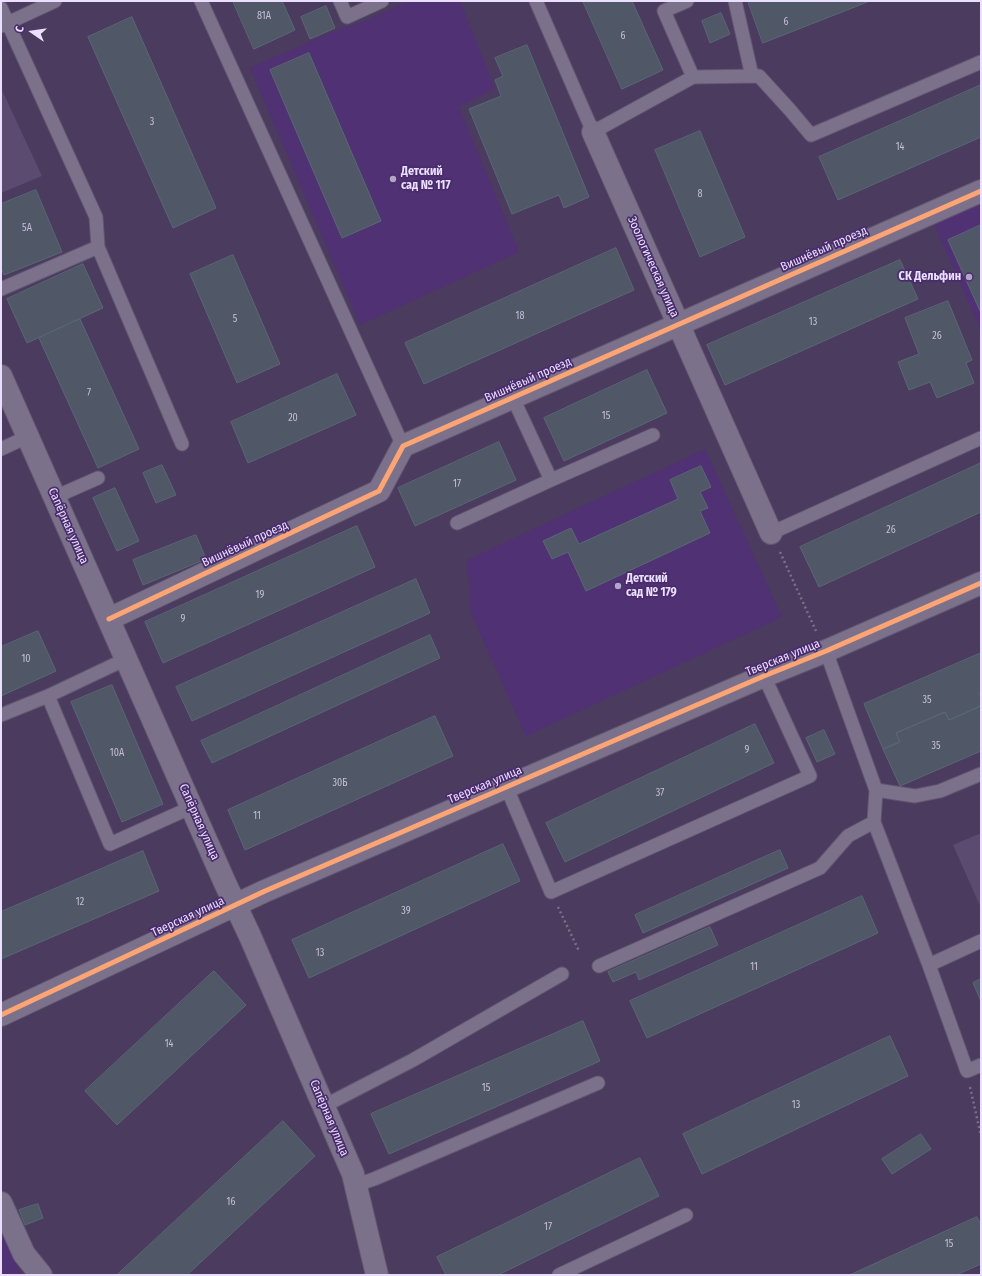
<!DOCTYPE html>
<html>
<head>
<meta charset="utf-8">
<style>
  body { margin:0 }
  #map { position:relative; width:982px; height:1276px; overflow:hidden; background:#4b3b5e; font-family:"Fira Sans Condensed",sans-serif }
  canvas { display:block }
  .frame { position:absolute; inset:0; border:2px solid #eadffe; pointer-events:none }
  .north { position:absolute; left:12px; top:12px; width:40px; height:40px; -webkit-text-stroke:3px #4a2c6d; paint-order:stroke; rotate:283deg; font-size:11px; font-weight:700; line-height:16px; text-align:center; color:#eadffe }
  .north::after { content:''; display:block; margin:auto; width:14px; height:18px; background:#eadffe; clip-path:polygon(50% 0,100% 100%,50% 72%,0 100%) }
</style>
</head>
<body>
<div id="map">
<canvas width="982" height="1276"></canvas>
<div class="frame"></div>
<div class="north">С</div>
</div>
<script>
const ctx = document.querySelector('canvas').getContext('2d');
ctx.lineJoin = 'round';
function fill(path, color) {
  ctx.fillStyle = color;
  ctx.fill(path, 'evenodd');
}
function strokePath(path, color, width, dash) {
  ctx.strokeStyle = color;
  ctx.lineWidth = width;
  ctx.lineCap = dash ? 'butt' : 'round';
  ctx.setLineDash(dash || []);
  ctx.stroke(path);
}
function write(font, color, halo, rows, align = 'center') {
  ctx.font = font + ' "Fira Sans Condensed",sans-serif';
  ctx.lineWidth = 3.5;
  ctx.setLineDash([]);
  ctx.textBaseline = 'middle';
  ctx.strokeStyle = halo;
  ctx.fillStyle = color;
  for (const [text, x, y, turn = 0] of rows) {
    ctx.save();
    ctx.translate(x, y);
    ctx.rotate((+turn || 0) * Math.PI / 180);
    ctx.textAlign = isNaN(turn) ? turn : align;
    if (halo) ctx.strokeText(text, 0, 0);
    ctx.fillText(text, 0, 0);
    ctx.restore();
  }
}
fill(new Path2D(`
  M 410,1 L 460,1 L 495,89 L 459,107 L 519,252 L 360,325 L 250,68 L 336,30 L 355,25 Z
  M 981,204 L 981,331 L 934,224 Z
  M 705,449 L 782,617 L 526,736 L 471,613 L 467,560 Z
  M 1,1229 L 21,1275 L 1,1275 Z`), '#503174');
fill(new Path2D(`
  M 1,88 L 42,176 L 1,193 Z
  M 981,833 L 981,908 L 953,845 Z`), '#5b4b71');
const building = new Path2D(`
  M 233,1 L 282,1 L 295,30 L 254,49 Z
  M 583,1 L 632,1 L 663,70 L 622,89 Z
  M 748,1 L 870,1 L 763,43 Z
  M 326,6 L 335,28 L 310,39 L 301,17 Z
  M 721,13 L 730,34 L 710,43 L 702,21 Z
  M 132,17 L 216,208 L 173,228 L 88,37 Z
  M 527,45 L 589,197 L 564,208 L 559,195 L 512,214 L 469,109 L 501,96 L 495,80 L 503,76 L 495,58 Z
  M 309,53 L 381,221 L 342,238 L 270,70 Z
  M 981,85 L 981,137 L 838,200 L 819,157 Z
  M 700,131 L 745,237 L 700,257 L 655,150 Z
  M 36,190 L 62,252 L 4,275 L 1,268 L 1,204 Z
  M 981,225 L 981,313 L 948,240 Z
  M 616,248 L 634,290 L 424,384 L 405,343 Z
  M 233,255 L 280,364 L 237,383 L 190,274 Z
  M 900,260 L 918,299 L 725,385 L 707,345 Z
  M 83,264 L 103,308 L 27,343 L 7,299 Z
  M 948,301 L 972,360 L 966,363 L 974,383 L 937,398 L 930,382 L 909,390 L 898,362 L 919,354 L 905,318 Z
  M 80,319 L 139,449 L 98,468 L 39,338 Z
  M 647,370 L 667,413 L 564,461 L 544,418 Z
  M 337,374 L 356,415 L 248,463 L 231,422 Z
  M 499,442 L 516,480 L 415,526 L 398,488 Z
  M 981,463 L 981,512 L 819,587 L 800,547 Z
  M 162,465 L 176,495 L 156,503 L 143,473 Z
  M 701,466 L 711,487 L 700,492 L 708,508 L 700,511 L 710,533 L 586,591 L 568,552 L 552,559 L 543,541 L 571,528 L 579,544 L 678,499 L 670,480 Z
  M 115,488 L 139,541 L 117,551 L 93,498 Z
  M 357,526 L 375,567 L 163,663 L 145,622 Z
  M 196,535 L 206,559 L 143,585 L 133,560 Z
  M 416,579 L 430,613 L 192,721 L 176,687 Z
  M 38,631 L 56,671 L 1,696 L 1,647 Z
  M 430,635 L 440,658 L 212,763 L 201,741 Z
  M 981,653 L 981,692 L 979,693 L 981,697 L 981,706 L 949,720 L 945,712 L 896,733 L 900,742 L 883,749 L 864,704 Z
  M 112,685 L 163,804 L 122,822 L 71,702 Z
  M 981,706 L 981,751 L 900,786 L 883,749 L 900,742 L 896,733 L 945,712 L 949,720 Z
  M 435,716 L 453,756 L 245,850 L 228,810 Z
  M 755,724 L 774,763 L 565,862 L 546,823 Z
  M 824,730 L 835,754 L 817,762 L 806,738 Z
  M 503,844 L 520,881 L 309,978 L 292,940 Z
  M 780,850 L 788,868 L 643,933 L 635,915 Z
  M 143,851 L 159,891 L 1,959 L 1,912 Z
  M 862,896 L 878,933 L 647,1038 L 630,1001 Z
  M 710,927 L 718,945 L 639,980 L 636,972 L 613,982 L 608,972 Z
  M 214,971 L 246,1005 L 117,1125 L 85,1091 Z
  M 981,979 L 981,1001 L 973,983 Z
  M 583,1021 L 600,1061 L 389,1154 L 371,1114 Z
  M 890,1036 L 908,1076 L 702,1174 L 683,1134 Z
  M 283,1121 L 315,1156 L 187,1275 L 117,1275 Z
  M 921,1134 L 931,1149 L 892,1174 L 882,1159 Z
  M 640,1158 L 659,1196 L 498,1275 L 446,1275 L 437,1257 Z
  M 38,1204 L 43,1218 L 25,1225 L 19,1210 Z
  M 977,1217 L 981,1225 L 981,1264 L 956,1275 L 850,1275 Z`);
fill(building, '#505767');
strokePath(building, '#586875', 1);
const service = new Path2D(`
  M 201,1 L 403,446
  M 340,1 L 347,17 L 382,1
  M 536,1 L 593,132 L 693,77 L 759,76 L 790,110 L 811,135 L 981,62
  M 687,1 L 664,11 L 693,77
  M 735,1 L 752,76
  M 1,8 L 96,217 L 98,247
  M 1,26 L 55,1
  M 1,289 L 98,247 L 182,444
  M 1,449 L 27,437
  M 551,480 L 653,435
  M 55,497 L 98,478
  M 457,523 L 551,480 L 513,398
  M 771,533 L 981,438
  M 826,651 L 876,790 L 874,822 L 929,965 L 967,1071 L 981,1065
  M 126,659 L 48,696 L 110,844 L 192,807
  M 1,715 L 48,696
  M 506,786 L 551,892 L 810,776 L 764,676
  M 876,790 L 915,796 L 940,791 L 981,774
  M 929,965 L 981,941
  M 599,966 L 820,868 L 848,836 L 874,822
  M 324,1106 L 413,1060 L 562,974
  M 356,1185 L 374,1179 L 598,1083
  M 559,1275 L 686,1215`);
const minor = new Path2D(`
  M 593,132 L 771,533
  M 1,376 L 225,883 L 250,936 L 353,1174 L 377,1275
  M 109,619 L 379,491 L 403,446 L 981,191
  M 1,1015 L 265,891 L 764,676 L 826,651 L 981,583
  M 1,1203 L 24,1254 L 41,1275`);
strokePath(service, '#625672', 15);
strokePath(minor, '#625672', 24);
strokePath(new Path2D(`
  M 780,552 L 816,631
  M 558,907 L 579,951
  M 970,1087 L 981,1136`), '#7b7088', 2.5, [2, 3]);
strokePath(service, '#7c718b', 13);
strokePath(minor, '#7c718b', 22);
strokePath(new Path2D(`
  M 109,619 L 379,491 L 403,446 L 981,191
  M 1,1015 L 265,891 L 764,676 L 826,651 L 981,583`), '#fda474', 5);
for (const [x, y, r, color] of [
  [393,179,4,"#b2a6c6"],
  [969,277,4,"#b2a6c6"],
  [618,586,4,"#b2a6c6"]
]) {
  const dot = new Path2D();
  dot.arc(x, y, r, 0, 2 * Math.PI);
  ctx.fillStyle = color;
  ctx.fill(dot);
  strokePath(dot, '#4a2c6d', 1.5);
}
write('10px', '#c4bdd8', null, [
  ["81А",264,16],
  ["6",786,22],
  ["6",623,36],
  ["3",152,122],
  ["14",900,147],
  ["8",700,194],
  ["5А",27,228],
  ["18",520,316],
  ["5",235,319],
  ["13",813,322],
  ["26",937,336],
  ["7",89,393],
  ["15",606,416],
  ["20",293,418],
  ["17",457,484],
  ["26",891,530],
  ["19",260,595],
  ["9",183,619],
  ["10",26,659],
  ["35",927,700],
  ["35",936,746],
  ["9",747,750],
  ["10А",117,753],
  ["30Б",340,783],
  ["37",660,793],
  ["11",257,816],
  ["12",80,902],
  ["39",406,911],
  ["13",320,953],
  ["11",754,967],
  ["14",169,1044],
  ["15",486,1088],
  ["13",796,1105],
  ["16",231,1202],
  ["17",548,1227],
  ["15",949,1244]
]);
write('bold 12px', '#eadffe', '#4a2c6d', [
  ["Детский",401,172],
  ["сад № 117",401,186],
  ["СК Дельфин",961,277,"right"],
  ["Детский",626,579],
  ["сад № 179",626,593]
], 'left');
write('12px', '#eadffe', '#4a2c6d', [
  ["Вишнёвый проезд",824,249,-24],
  ["Зоологическая улица",653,267,66],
  ["Вишнёвый проезд",528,380,-24],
  ["Сапёрная улица",68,526,66],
  ["Вишнёвый проезд",245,544,-25],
  ["Тверская улица",783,658,-22],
  ["Тверская улица",485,785,-23],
  ["Сапёрная улица",199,822,66],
  ["Тверская улица",188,917,-25],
  ["Сапёрная улица",329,1118,67]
]);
</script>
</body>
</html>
